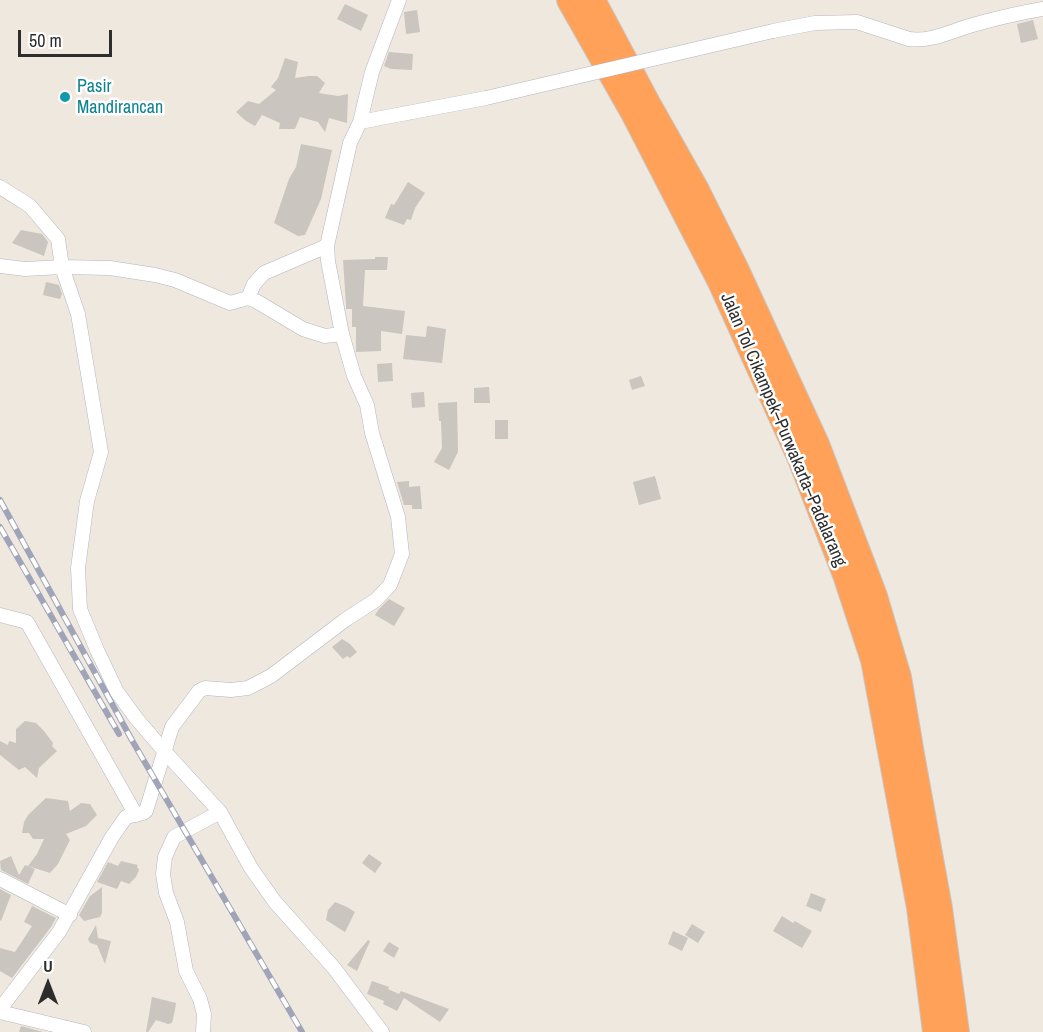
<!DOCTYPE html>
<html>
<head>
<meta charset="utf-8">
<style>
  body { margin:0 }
  #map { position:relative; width:1043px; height:1032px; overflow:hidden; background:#efe8de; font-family:"Archivo Narrow",sans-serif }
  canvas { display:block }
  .north { position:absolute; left:18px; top:954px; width:60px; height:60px; -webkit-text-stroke:4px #fff; paint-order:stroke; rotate:0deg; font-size:16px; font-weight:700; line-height:24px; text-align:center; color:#2d2d2d }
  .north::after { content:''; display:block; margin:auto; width:21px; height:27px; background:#2d2d2d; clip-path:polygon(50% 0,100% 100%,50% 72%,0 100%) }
  .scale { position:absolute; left:18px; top:30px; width:94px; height:27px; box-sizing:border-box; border:3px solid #2d2d2d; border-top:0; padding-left:8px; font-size:18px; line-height:21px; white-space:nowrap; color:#2d2d2d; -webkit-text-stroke:4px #fff; paint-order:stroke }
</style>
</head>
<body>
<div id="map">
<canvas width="1043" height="1032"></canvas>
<div class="north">U</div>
<div class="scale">50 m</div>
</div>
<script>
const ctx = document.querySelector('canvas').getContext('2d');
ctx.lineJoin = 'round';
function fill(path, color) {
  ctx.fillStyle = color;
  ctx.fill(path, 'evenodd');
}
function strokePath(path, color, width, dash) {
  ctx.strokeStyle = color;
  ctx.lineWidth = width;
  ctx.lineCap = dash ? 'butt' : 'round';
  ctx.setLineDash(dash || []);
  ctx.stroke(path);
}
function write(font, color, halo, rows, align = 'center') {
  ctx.font = font + ' "Archivo Narrow",sans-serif';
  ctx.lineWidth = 5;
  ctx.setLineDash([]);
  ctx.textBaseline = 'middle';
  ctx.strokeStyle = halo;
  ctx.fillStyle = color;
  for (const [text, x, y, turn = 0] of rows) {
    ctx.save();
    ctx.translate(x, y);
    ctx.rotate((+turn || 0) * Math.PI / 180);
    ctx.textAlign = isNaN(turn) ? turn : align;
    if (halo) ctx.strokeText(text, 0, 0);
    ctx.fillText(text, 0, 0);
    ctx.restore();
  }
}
fill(new Path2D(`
  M 345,4 L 368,15 L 361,31 L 337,19 Z
  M 417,10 L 420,32 L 406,34 L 404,12 Z
  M 1033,20 L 1038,39 L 1021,43 L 1017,24 Z
  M 389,52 L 413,54 L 412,70 L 391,69 L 384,66 Z
  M 285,58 L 298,62 L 295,78 L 309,76 L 317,76 L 325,83 L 319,93 L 338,96 L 348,94 L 347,123 L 329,118 L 325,132 L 318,122 L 300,117 L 295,129 L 279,129 L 280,123 L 262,115 L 255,126 L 246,121 L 236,112 L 248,101 L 259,104 L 276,90 L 271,87 L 278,78 Z
  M 301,144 L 332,150 L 321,199 L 305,235 L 298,236 L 274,223 L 289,179 L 296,167 Z
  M 408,182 L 425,193 L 415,208 L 411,220 L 407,219 L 404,225 L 385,218 L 391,204 L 394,205 Z
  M 21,230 L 42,234 L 48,242 L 44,256 L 12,243 Z
  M 375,257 L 388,257 L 387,270 L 365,270 L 363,306 L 405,311 L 402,334 L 381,331 L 381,351 L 356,352 L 356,327 L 352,327 L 352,309 L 346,309 L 346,305 L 343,260 L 375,259 Z
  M 46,282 L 59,285 L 62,294 L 60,299 L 43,295 Z
  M 427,326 L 446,329 L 442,363 L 403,359 L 406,335 L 426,337 Z
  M 392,363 L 393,381 L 378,382 L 377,364 Z
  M 641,376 L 645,386 L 632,390 L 629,380 Z
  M 489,387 L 490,403 L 474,403 L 474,388 Z
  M 424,392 L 425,407 L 412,408 L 411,393 Z
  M 457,402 L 458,452 L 449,470 L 434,462 L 442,448 L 441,421 L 439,421 L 438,403 Z
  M 495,420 L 508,420 L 508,439 L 495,439 Z
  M 655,476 L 661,499 L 639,505 L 633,482 Z
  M 409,481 L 409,487 L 420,486 L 422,509 L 412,509 L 412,505 L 404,505 L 397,482 Z
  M 389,599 L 405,608 L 394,626 L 375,615 L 379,609 Z
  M 342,639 L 350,644 L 357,652 L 350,658 L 347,656 L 343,659 L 332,647 Z
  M 25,721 L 36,723 L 44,731 L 53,743 L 52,746 L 57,751 L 39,768 L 37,778 L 25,767 L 19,770 L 0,755 L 0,741 L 8,745 L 9,741 L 16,743 L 16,729 Z
  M 46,798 L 68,801 L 70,811 L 81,803 L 90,804 L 97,815 L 86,826 L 66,834 L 70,840 L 58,864 L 50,873 L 28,866 L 37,854 L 44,839 L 33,839 L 29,833 L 22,833 L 24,822 L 28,815 Z
  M 369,854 L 382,863 L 375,873 L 362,863 Z
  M 11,856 L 19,875 L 25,865 L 35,869 L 28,884 L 1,870 L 0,861 Z
  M 121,861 L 138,865 L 137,867 L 139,870 L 136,877 L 129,884 L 121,881 L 117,889 L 97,882 L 108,862 L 118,866 Z
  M 102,887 L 102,913 L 100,917 L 84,921 L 79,915 L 90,896 Z
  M 0,889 L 11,895 L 1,921 L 0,920 Z
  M 811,893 L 826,899 L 821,912 L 806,906 Z
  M 335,902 L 347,907 L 355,912 L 345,932 L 326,920 L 328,910 Z
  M 32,906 L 56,918 L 51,927 L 12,978 L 0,971 L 0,948 L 15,952 L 32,926 L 24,922 Z
  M 782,916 L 793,923 L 795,921 L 812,931 L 802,948 L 773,931 Z
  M 692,924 L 705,932 L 698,943 L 685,935 Z
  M 96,925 L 98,938 L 111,941 L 105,964 L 97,945 L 90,943 L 88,939 Z
  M 673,931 L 688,938 L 682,951 L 668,944 Z
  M 368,940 L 370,941 L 357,971 L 347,965 Z
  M 389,942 L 399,948 L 394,958 L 383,951 Z
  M 372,981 L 389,987 L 388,989 L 399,994 L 401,991 L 449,1009 L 440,1022 L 404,998 L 397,1011 L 383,1004 L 384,1001 L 367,994 Z
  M 152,997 L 176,1003 L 175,1010 L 172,1023 L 168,1024 L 156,1020 L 148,1032 L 146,1032 Z
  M 21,1026 L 43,1032 L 44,1032 L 19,1032 Z`), '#cac5be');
const minor = new Path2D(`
  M 773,31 L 815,23 L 857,22 L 909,39 C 929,42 950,32 969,26 C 994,19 1018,13 1043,9
  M 360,122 L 486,98
  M 0,187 L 30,206 L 58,239 L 62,267 L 78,314 L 101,452 L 87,501 L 78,568 L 80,609 L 97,650 L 117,692 L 136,718 L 165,752 L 220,812
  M 0,266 L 25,269 L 62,267 L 110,268 L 155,275 L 175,280 L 230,303 L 248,298 L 256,301 L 303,329 L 325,336 L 342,334
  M 248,298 L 254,284 L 264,273 L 327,246
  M 0,615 L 27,622 L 136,815
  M 0,879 L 70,915
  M 0,1009 L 59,932 L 112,837 L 126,817 L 143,813 L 146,811 L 172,727 L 199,691 L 205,688 L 231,690 L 248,688 L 271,676 L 345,620 L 376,600 L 390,585 L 402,554 L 398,517 L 372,433 L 367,405 L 354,376 L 342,334 L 328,261 L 327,246 L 350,143 L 360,122 L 372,72 L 399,0
  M 0,1012 L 84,1032
  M 203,1032 L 204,1014 L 200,999 L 186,971 L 177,922 L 166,893 L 163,874 L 165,857 L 174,837 L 220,812 L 251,868 L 275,902 L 334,968 L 382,1032`);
const motorway = new Path2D(`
  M 569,0 L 633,113 L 720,282 L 800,459 L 845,575 L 873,660 L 919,908 L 935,1032
  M 593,0 L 649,105 L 697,190 L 736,268 L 817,444 L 875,596 L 899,677 L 912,754 L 940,908 L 957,1032`);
strokePath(minor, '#b3b5c1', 15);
strokePath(motorway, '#c8c8c8', 26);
strokePath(minor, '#fff', 14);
strokePath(motorway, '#ffa159', 24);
const rail = new Path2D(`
  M 0,500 L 133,742 L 302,1032
  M 0,527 L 119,734`);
strokePath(rail, '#a0a4b8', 6);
strokePath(rail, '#fff', 4, [11]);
const minorBridge = new Path2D(`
  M 486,98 L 773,31`);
strokePath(minorBridge, '#b3b5c1', 15, []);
strokePath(minorBridge, '#fff', 14);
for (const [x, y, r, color] of [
  [65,97,6,"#0f9aa8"]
]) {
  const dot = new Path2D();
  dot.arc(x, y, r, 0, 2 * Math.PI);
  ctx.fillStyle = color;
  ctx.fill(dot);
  strokePath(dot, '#fff', 2);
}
write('18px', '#0d838f', '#fff', [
  ["Pasir",77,87],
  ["Mandirancan",77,108]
], 'left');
write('18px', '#2d2d2d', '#fff', [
  ["Jalan Tol Cikampek–Purwakarta–Padalarang",783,430,67]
]);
</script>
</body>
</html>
